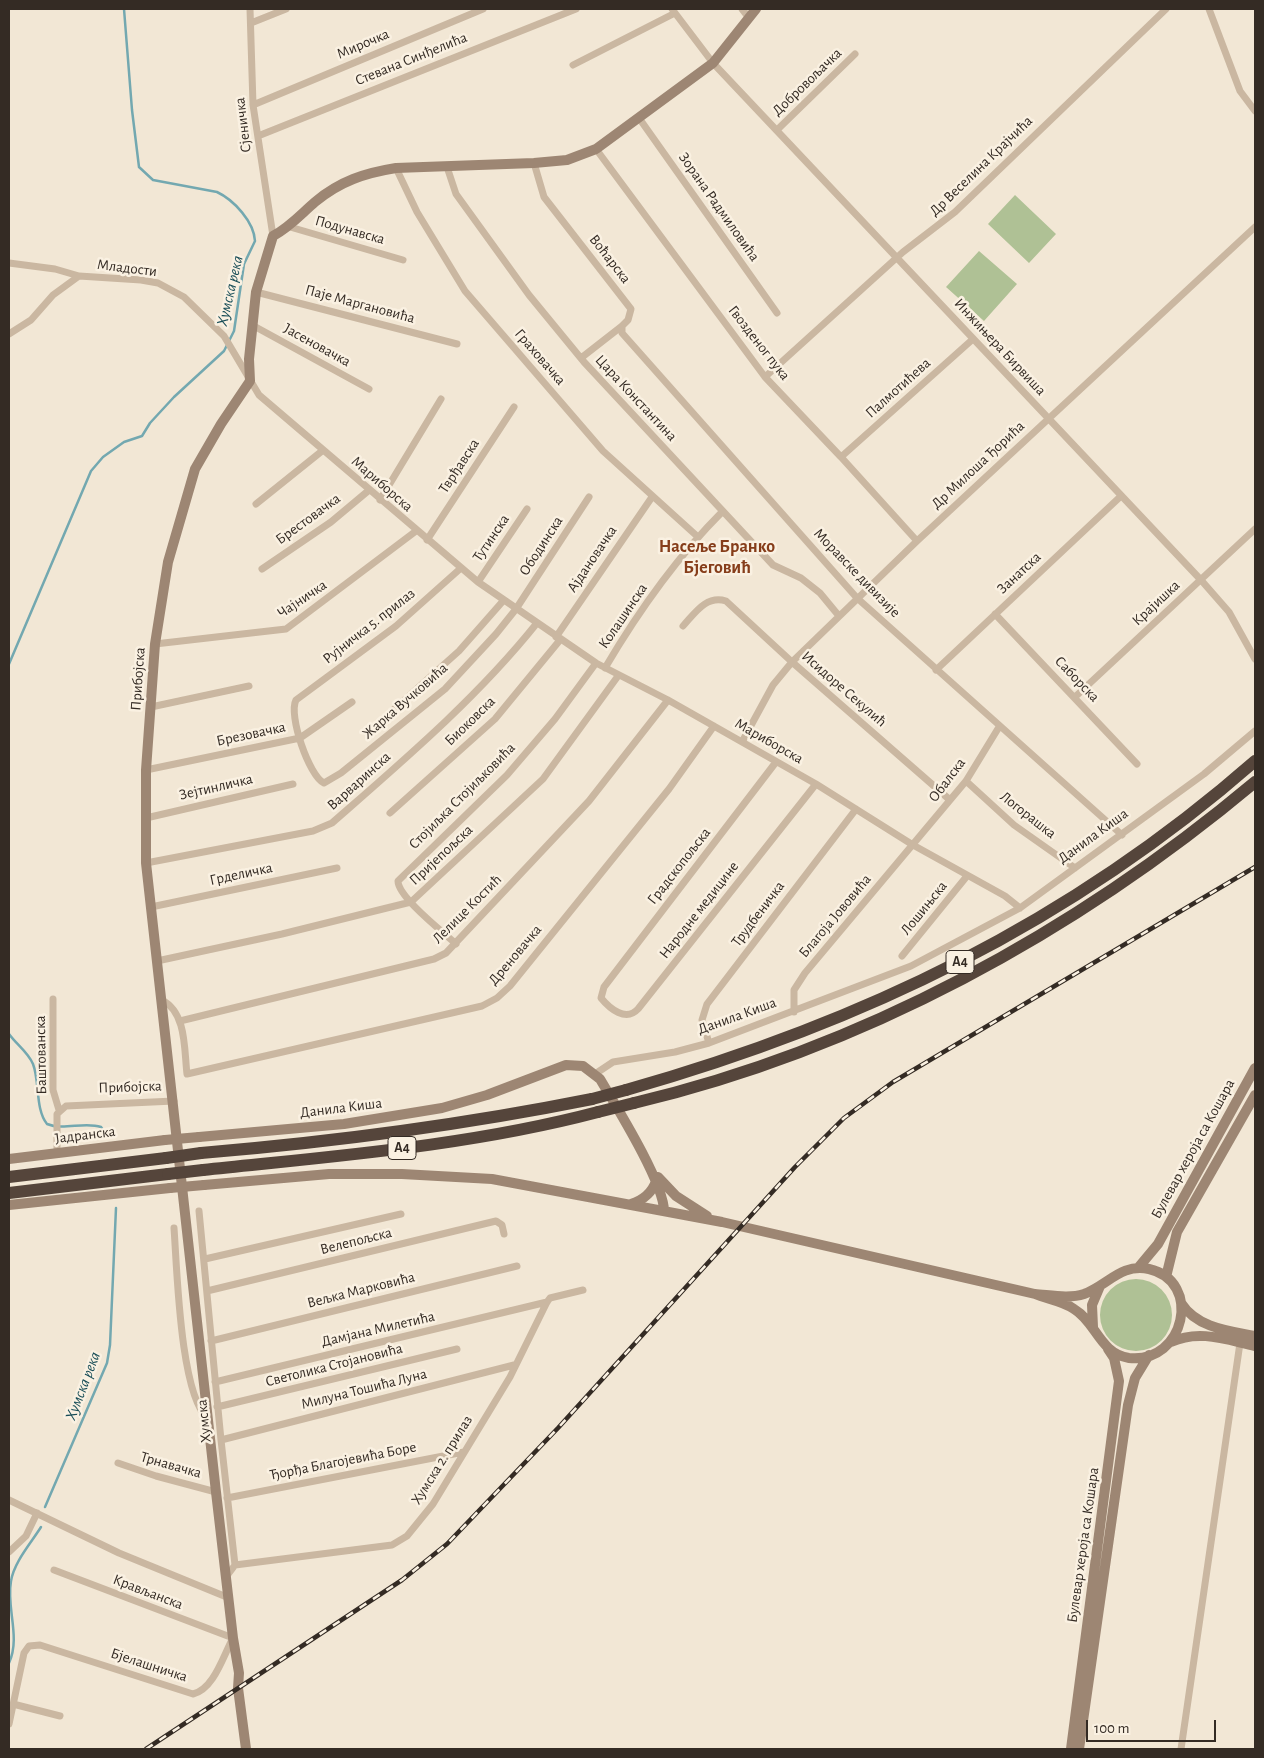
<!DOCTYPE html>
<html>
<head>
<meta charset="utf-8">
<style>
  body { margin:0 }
  #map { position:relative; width:1264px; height:1758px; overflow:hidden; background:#f2e7d5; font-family:"Alegreya Sans",sans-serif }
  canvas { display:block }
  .frame { position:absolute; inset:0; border:10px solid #342b24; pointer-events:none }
  .scale { position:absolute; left:1086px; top:1720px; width:130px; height:22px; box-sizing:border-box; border:2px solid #342b24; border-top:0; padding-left:6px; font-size:15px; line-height:18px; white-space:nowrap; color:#342b24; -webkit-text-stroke:4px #faf1e2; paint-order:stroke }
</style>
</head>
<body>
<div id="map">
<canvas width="1264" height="1758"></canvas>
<div class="frame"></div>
<div class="scale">100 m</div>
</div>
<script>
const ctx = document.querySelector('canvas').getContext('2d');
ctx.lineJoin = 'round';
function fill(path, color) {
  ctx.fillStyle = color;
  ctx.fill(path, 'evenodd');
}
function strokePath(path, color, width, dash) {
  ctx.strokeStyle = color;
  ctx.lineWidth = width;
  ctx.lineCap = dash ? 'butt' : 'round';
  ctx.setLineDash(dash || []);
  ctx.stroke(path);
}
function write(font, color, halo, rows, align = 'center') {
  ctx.font = font + ' "Alegreya Sans",sans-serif';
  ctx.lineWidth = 5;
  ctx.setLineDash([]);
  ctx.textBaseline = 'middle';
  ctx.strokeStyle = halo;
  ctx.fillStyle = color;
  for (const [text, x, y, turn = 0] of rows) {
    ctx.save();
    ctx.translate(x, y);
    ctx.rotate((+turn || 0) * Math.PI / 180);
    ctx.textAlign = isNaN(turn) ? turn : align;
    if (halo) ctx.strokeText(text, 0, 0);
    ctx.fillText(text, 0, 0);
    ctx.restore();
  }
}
fill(new Path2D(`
  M 1015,195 L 1056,234 L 1029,263 L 988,224 Z
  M 979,251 L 1017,284 L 984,321 L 946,287 Z
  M1100 1315a36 36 0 1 1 72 0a36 36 0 1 1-72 0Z`), '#afc195');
strokePath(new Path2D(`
  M 9,664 L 91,471 L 103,457 L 124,442 L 142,436 L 150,423 L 174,397 L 224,351 L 234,331 L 244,264 L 255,241 C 254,222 234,200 217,192 L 153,180 L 139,167 L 132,110 L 124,9
  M 9,1034 C 16,1044 28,1052 33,1064 C 40,1082 35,1109 47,1124 C 64,1131 84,1121 101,1127 L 108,1137
  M 45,1507 L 107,1363 L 110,1345 L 116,1208
  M 9,1663 C 21,1637 6,1608 11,1581 C 14,1562 31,1543 41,1527`), '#73a8b0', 2.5);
strokePath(new Path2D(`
  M 250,9 L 253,105 L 273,236
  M 672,9 L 713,63 L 1201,580 L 1229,612 L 1255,659
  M 742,9 L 749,18
  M 1209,9 L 1240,91 L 1255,111
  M 251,23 L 286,9
  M 573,65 L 675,13
  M 253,105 L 483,9
  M 639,118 L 777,313
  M 777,130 L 855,54
  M 258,136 L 576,9
  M 596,149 L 765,377 L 841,457 L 917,541
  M 534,163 L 544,197 L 631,309 L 628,320 L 622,326 L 581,358
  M 447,167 L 456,194 L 529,295 L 584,362 L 773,565 L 801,578 L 820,593 L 839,616
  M 396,168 L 417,212 L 465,291 L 603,451 L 698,537
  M 290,227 L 403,260
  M 9,263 L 55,269 L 79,276
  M 256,292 L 457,344
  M 252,325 L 369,389
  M 622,326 L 622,333 L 857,598 L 1122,835
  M 9,334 L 31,320 L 53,295 L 79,276 L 141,280 L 158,283 L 184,297 L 224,336 L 259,395 L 478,582 L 596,663 L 668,700 L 816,784 L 913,845 L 1005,896 L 1020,908
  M 765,377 L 903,252 L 955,212 L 1166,9
  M 841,457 L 973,339
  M 380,500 L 441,399
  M 256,504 L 322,451
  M 427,540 L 514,407
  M 461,568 L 396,626 L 296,700 C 288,715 309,776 324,783 L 341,773 L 445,689 L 496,634 L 516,609 L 589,497
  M 262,569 L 331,522 L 368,491
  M 478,582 L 527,509
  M 995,614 L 1137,764
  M 683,626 C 695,613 706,595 726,601 L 792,662 L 950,800
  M 556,637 L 652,497
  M 155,644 L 286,629 L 416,531
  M 605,668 C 638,612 676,558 722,512
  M 936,670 L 1121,496
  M 1075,697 L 1255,529
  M 151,707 L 249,686
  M 392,711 L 459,651 L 503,601
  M 742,742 L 773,685 L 792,662 L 917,541 L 1255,227
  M 776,762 L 604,987 L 601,998 C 610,1009 626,1022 638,1009 L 816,784
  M 146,770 L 300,738 L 352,702
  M 966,781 L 1014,825 L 1075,868
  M 390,813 L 495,719 L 560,640
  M 146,818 L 293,784
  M 146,863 L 313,831 L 332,823 C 404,760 477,698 537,623
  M 151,907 L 337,868
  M 456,944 C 443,932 398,897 398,881 L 507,775 L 555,719 L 596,663
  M 902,956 L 967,876
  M 157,961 L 282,934 L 411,902 L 543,779 L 618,676
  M 53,999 L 53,1090 L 59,1110
  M 162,1000 C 187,1013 184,1050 187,1074 L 482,1006 L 497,998 L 510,986 L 669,789 L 714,726
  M 794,1012 L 794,990 L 805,973 L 966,781 L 999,727
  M 180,1021 L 434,959 L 446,953 L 589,801 L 668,700
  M 709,1043 L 702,1020 L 707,1004 L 856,809
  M 595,1074 L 613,1062 L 675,1052 L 709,1043 L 911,966 L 1020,908 L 1204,774 L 1255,731
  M 57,1153 L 57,1114 L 66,1106 L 174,1101
  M 199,1211 L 221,1440 L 235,1565 L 226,1577
  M 174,1228 C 177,1268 180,1395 208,1419
  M 205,1259 L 401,1214
  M 207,1291 L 496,1221 L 502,1225 L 504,1234
  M 211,1341 L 517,1266
  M 215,1382 L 547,1302
  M 217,1407 L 457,1349
  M 221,1440 L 514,1365
  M 118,1463 L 156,1476 L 216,1492
  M 227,1498 L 464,1452
  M 9,1500 L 119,1553 L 229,1598
  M 9,1552 L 26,1536 L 37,1513
  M 235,1565 L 392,1545 L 407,1536 L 433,1504 L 510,1377 L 547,1302 L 550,1298 L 583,1290
  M 13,1704 L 60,1716
  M 9,1724 L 24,1653 L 29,1646 L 40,1645 L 193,1694 C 214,1689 223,1656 233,1638 L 54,1570
  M 1181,1749 L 1240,1343`), '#cab7a1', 7);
strokePath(new Path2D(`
  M 199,1137 L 344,1124 L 442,1108 L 487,1095 L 566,1065 L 583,1066 L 600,1079 C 616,1106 664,1183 664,1211
  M 9,1159 L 165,1140
  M 658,1177 L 676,1196 L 707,1216
  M 204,1185 L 329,1174 L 402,1174 L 492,1179 L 722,1222 L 1035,1294 C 1050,1295 1069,1299 1084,1294 C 1108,1285 1121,1263 1149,1269 C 1203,1281 1185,1364 1129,1358 C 1100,1354 1096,1322 1074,1309 C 1063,1301 1047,1299 1035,1294
  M 631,1204 C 643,1200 652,1193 656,1181
  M 9,1205 L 170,1188
  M 1138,1268 L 1158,1244 L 1255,1068
  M 1166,1277 L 1177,1232 L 1255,1095
  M 1181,1303 C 1197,1328 1229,1331 1255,1336
  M 1093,1327 L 1092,1305 L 1100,1286
  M 1171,1342 C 1199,1329 1227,1340 1255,1346
  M 246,1749 L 238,1688 L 239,1673 L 233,1638 L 216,1492 L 146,863 L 146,770 L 155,644 L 168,562 L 195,469 L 221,424 L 250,381 L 249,359 L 256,292 L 273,236 C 290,227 301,214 315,202 C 340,181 365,173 396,168 L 534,163 L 567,160 L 596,149 L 713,63 L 756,9
  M 1071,1749 L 1119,1381 L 1114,1358 L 1108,1349
  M 1079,1749 L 1128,1405 L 1135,1378 L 1149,1355`), '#9d8673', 10);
strokePath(new Path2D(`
  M 626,1090 C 862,1023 1069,924 1255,761
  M 634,1103 C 862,1049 1076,932 1255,782
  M 201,1153 C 333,1142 462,1125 592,1099
  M 203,1170 C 335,1156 469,1146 598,1112
  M 9,1177 L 166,1158
  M 9,1193 L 168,1174`), '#55453b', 12);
const rail = new Path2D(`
  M 146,1749 L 402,1580 L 447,1544 L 558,1428 L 795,1167 L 844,1118 L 893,1082 L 1255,867`);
strokePath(rail, '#342b24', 4.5);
strokePath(rail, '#faf1e2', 2.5, [8]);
strokePath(new Path2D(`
  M 165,1140 L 199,1137
  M 170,1188 L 204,1185`), '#9d8673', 10);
strokePath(new Path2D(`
  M 592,1099 L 626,1090
  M 598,1112 L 634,1103
  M 166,1158 L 201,1153
  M 168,1174 L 203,1170`), '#55453b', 12);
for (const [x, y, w] of [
  [960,962,28],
  [402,1148,28]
]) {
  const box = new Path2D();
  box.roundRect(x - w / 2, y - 11.5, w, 23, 4);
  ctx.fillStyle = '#faf1e2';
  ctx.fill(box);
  strokePath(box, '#342b24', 1);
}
write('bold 14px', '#342b24', null, [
  ["A4",960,962],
  ["A4",402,1148]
]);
write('15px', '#342b24', '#faf1e2', [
  ["Мирочка",363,44,-23],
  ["Стевана Синђелића",411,59,-22],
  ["Добровољачка",807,82,-44],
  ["Сјеничка",243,125,-97],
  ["Др Веселина Крајчића",981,166,-44],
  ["Зорана Радмиловића",719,207,55],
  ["Подунавска",350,230,16],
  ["Воћарска",610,259,52],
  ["Младости",127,268,7],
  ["Паје Маргановића",360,304,15],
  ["Гвозденог пука",759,343,52],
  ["Јасеновачка",317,345,29],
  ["Инжињера Бирвиша",1000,347,47],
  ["Граховачка",540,357,49],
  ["Палмотићева",898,388,-42],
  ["Цара Константина",636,398,47],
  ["Др Милоша Ђорића",978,465,-43],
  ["Тврђавска",459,466,-57],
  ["Мариборска",382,484,41],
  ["Брестовачка",308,519,-36],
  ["Тутинска",491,538,-56],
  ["Ободинска",541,546,-57],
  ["Ајдановачка",592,559,-56],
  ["Моравске дивизије",857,573,46],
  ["Занатска",1019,573,-43],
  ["Чајничка",302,599,-34],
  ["Крајишка",1156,603,-43],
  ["Колашинска",623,616,-56],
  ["Рујничка 5. прилаз",369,626,-38],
  ["Прибојска",138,679,-86],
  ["Саборска",1077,679,46],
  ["Исидоре Секулић",844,689,41],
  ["Жарка Вучковића",405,701,-41],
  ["Биоковска",470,721,-44],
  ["Брезовачка",251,734,-12],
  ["Мариборска",769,741,30],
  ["Обалска",947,780,-53],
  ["Варваринска",359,781,-42],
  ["Зејтинличка",216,787,-13],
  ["Стојиљка Стојиљковића",462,796,-45],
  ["Логорашка",1028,815,38],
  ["Данила Киша",1093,836,-36],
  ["Пријепољска",441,855,-43],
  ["Градскопољска",679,866,-52],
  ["Грделичка",241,874,-12],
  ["Лошињска",924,908,-51],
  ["Лелице Костић",467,909,-45],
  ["Народне медицине",699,910,-52],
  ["Трудбеничка",758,914,-53],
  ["Благоја Јововића",835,916,-50],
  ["Дреновачка",515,955,-50],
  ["Данила Киша",737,1016,-20],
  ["Баштованска",41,1055,-91],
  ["Прибојска",130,1087,-2],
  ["Данила Киша",341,1108,-7],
  ["Јадранска",85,1135,-7],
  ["Булевар хероја са Кошара",1193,1149,-61],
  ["Велепољска",356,1241,-14],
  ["Вељка Марковића",361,1290,-14],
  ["Дамјана Милетића",378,1329,-13],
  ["Светолика Стојановића",334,1365,-14],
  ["Милуна Тошића Луна",364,1389,-14],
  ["Хумска",204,1421,-96],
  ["Хумска 2. прилаз",442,1460,-58],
  ["Ђорђа Благојевића Боре",343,1461,-11],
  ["Трнавачка",171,1465,16],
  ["Булевар хероја са Кошара",1083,1545,-82],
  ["Крављанска",148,1592,21],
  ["Бјелашничка",149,1665,18]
]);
write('italic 16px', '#184d57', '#faf1e2', [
  ["Хумска река",230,291,-77],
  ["Хумска река",83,1386,-69]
]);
write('bold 18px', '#863d1a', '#faf1e2', [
  ["Насеље Бранко",717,547],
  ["Бјеговић",717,568]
]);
</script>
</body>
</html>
